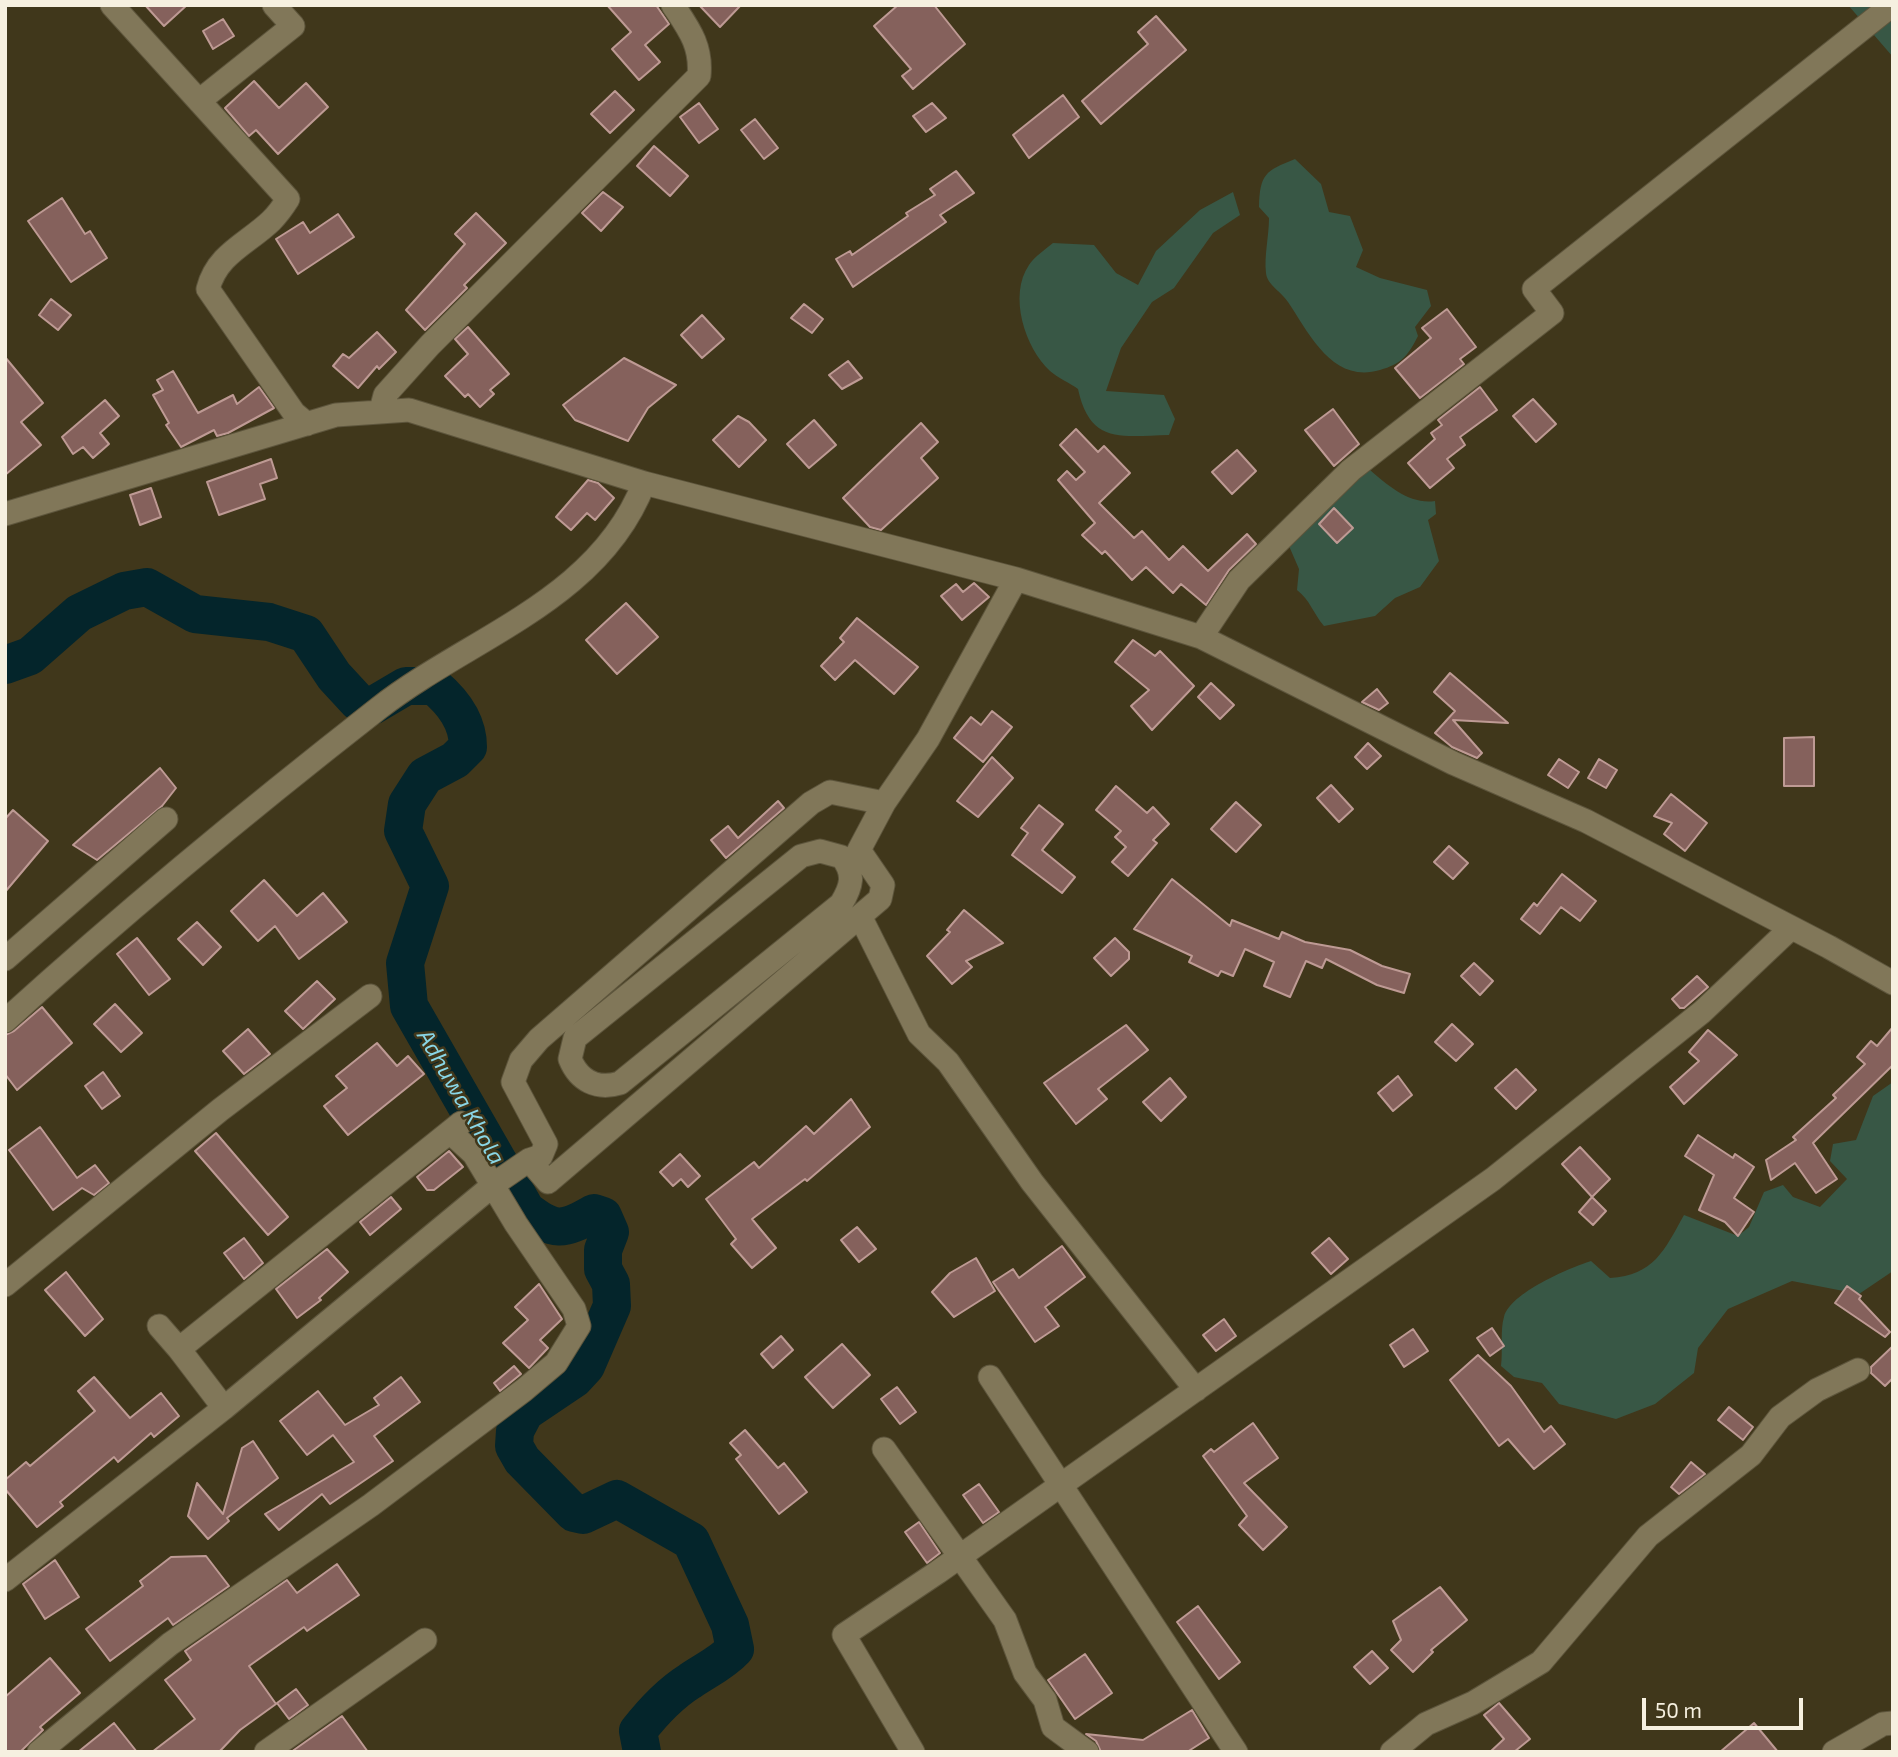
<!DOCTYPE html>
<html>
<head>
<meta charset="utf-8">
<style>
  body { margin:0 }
  #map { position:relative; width:1898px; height:1757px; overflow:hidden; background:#40371b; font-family:"Exo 2",sans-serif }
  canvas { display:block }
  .frame { position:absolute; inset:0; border:7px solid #f6f0e0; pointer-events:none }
  .scale { position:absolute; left:1642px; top:1698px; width:161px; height:32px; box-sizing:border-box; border:4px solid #f6f0e0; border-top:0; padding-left:9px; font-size:21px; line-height:24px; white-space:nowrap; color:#f6f0e0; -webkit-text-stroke:5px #40371b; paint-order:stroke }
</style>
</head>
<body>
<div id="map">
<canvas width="1898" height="1757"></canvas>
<div class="frame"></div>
<div class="scale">50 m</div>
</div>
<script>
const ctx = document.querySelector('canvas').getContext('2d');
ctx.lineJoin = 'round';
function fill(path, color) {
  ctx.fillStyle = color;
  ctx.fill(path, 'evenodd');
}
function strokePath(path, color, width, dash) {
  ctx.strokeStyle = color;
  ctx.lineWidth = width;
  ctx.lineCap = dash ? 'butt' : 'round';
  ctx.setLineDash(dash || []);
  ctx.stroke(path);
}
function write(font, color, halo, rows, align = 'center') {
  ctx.font = font + ' "Exo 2",sans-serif';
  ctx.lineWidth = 5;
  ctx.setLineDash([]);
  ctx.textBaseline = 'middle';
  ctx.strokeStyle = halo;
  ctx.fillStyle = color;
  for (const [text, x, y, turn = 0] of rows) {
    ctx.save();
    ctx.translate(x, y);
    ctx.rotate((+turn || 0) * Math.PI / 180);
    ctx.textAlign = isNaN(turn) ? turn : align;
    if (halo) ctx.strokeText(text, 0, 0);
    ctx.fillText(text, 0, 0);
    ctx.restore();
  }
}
fill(new Path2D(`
  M 1848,5 L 1893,5 L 1893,57 Z
  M 1295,159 L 1321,184 L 1329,212 L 1350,216 L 1363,250 L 1356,267 L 1380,278 L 1427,290 L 1431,306 L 1415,327 L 1418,336 C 1408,356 1401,364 1380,370 C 1333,384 1310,335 1288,302 C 1282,292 1267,285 1266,273 C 1264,256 1269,236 1269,218 L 1259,207 C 1260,174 1265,171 1295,159 Z
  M 1233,192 L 1240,215 L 1213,233 L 1174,288 L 1152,302 L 1121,348 L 1106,391 L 1164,395 L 1175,419 L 1169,435 C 1122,436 1090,445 1078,389 C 1070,383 1058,378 1050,371 C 1025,348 1008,295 1029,265 C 1034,257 1046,249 1053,243 L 1094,245 L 1116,273 L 1138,285 L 1156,251 L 1200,210 Z
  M 1370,470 C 1388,486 1411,505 1435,501 L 1436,514 L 1428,520 L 1439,561 L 1420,587 L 1395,598 L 1375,616 L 1324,626 C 1313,613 1310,600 1297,590 L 1299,569 L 1289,546 L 1313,506 Z
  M 1893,1082 L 1893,1271 L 1859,1294 L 1792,1281 L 1728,1309 L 1698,1348 L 1694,1373 L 1655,1404 L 1616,1419 L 1559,1404 L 1542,1383 L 1514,1377 L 1501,1366 C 1503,1352 1500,1329 1504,1317 C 1510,1293 1569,1268 1591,1261 L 1610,1278 C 1654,1275 1664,1251 1684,1215 L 1738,1236 L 1749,1227 L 1764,1192 L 1783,1185 L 1793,1197 L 1820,1207 L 1847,1179 L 1830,1161 L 1833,1144 L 1856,1140 L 1873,1096 Z`), '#385745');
strokePath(new Path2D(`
  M 5,665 L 30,656 L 79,613 L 124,591 L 147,587 L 195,614 L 269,622 L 306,634 L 334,676 L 358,702 L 372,706 L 406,686 L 434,686 C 453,702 468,721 468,747 L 455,760 L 425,776 L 407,804 L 403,831 L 430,886 L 405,963 L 409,1006 L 526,1210 C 554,1232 563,1231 594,1213 L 603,1216 L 610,1232 L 603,1250 L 603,1269 L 611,1284 L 612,1306 L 586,1366 L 574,1379 L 525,1412 L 515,1431 L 514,1446 L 522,1460 L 574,1513 L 583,1515 L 617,1499 L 691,1541 L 730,1625 L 735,1649 C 722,1663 706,1670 690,1681 C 671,1693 652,1713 638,1731 L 642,1752`), '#04252b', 38);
const building = new Path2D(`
  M 145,5 L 187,5 L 164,26 Z
  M 607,5 L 656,5 L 669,24 L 645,45 L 660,62 L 639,80 L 612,49 L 631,32 Z
  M 699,5 L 741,5 L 720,27 Z
  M 898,5 L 934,5 L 965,44 L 913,89 L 902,76 L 911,69 L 874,26 Z
  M 1156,16 L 1186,50 L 1101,124 L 1082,101 L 1148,44 L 1138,32 Z
  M 223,19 L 234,36 L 213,49 L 203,31 Z
  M 254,81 L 279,108 L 306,83 L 328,107 L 278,154 L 256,130 L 249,136 L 225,108 Z
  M 615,91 L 634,110 L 610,133 L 591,114 Z
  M 1063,95 L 1079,117 L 1029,158 L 1013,135 Z
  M 699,103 L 718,129 L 699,143 L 680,117 Z
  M 932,103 L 946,118 L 926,132 L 913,116 Z
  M 755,119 L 778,148 L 764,159 L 741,130 Z
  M 654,146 L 688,176 L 670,196 L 637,166 Z
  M 956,171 L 974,193 L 940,215 L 946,222 L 853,287 L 836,259 L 850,251 L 852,255 L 908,216 L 906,213 L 935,195 L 930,189 Z
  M 603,192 L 623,207 L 601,231 L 582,213 Z
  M 62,198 L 85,234 L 90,231 L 107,258 L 71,282 L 28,221 Z
  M 476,213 L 506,243 L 464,285 L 467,288 L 425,330 L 406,310 L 465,244 L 455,234 Z
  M 338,214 L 354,237 L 298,274 L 276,239 L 303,222 L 310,233 Z
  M 51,299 L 71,315 L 58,330 L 39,315 Z
  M 804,304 L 823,319 L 812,333 L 791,318 Z
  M 1447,309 L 1476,347 L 1460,359 L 1464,364 L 1420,398 L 1395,368 L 1431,338 L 1422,328 Z
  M 702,315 L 724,339 L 702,358 L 681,335 Z
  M 468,327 L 509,374 L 490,390 L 494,394 L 480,407 L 468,394 L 465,397 L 445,376 L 468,354 L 455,339 Z
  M 377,332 L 396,352 L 379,369 L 377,366 L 358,388 L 333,366 L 343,354 L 349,358 Z
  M 5,357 L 43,403 L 21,422 L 41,445 L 5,475 Z
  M 624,358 L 676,385 L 648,408 L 628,441 L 575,420 L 563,405 Z
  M 848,361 L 862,378 L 842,389 L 829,375 Z
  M 173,371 L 198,413 L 233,395 L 237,404 L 259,387 L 274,408 L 228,433 L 217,436 L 214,430 L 181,447 L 166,425 L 169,423 L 153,395 L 163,390 L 157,380 Z
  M 1480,387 L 1497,410 L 1460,437 L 1465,445 L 1447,459 L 1454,468 L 1430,488 L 1408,463 L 1435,439 L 1431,433 L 1442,425 L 1438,420 Z
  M 1533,399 L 1556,424 L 1536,442 L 1513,416 Z
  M 105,400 L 119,416 L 100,433 L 109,444 L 93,458 L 83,447 L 73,454 L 62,437 Z
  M 1333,409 L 1359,444 L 1334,466 L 1305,430 Z
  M 738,416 L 749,422 L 766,440 L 739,467 L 713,440 Z
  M 814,420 L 836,445 L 809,468 L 787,444 Z
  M 921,423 L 938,442 L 921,458 L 938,478 L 881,530 L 870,527 L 843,498 Z
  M 1076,429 L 1098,452 L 1104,446 L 1130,473 L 1099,503 L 1134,538 L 1142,531 L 1169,560 L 1183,546 L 1208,571 L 1247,534 L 1256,544 L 1229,570 L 1206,605 L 1181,584 L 1173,593 L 1146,567 L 1132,580 L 1105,551 L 1102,554 L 1082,535 L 1095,523 L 1058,480 L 1067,471 L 1076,480 L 1085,472 L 1060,445 Z
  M 1237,450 L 1256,471 L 1232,494 L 1212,472 Z
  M 271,459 L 277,478 L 260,484 L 265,499 L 219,515 L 207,482 Z
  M 588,480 L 598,483 L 614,498 L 595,520 L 587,513 L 571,530 L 556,517 Z
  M 151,488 L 161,517 L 140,525 L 130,495 Z
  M 1334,508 L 1353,528 L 1337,543 L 1319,524 Z
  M 974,583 L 989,597 L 962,620 L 941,596 L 956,584 L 963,592 Z
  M 626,603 L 658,637 L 617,674 L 586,640 Z
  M 857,618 L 918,667 L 894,694 L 855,660 L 835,680 L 821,666 L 844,642 L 840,638 Z
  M 1133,640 L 1155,656 L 1160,651 L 1194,686 L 1152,730 L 1131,706 L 1149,690 L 1115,662 Z
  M 1450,673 L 1508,723 L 1453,720 L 1482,753 L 1477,758 L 1452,747 L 1435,733 L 1455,711 L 1434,692 Z
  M 1211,683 L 1234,705 L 1220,719 L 1198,697 Z
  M 1377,689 L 1388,703 L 1379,710 L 1362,702 Z
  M 992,711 L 1012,727 L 983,762 L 954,738 L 971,717 L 981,725 Z
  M 1814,737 L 1814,786 L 1784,786 L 1784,738 Z
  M 1368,743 L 1381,756 L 1367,769 L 1355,757 Z
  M 992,757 L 1013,778 L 978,817 L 957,801 Z
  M 1559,759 L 1579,772 L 1568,788 L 1548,775 Z
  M 1599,759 L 1617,770 L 1606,788 L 1588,778 Z
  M 160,768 L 176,788 L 162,806 L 97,860 L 73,845 Z
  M 1331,785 L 1353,809 L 1339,822 L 1317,798 Z
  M 1116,786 L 1147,813 L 1153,807 L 1169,824 L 1153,840 L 1157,843 L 1128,876 L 1112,862 L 1126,847 L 1115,837 L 1121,831 L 1096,810 Z
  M 1671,794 L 1707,823 L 1685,851 L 1664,834 L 1672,823 L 1654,816 Z
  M 778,801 L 784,808 L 726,858 L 711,840 L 728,826 L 738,838 Z
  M 1236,802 L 1261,825 L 1236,852 L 1211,829 Z
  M 1039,805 L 1063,824 L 1042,850 L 1075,877 L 1062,893 L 1012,855 L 1028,833 L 1021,828 Z
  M 13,810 L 48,841 L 5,892 L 5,819 Z
  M 1449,846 L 1468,863 L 1453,879 L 1434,862 Z
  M 1562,874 L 1596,901 L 1580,921 L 1561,907 L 1540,934 L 1521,919 L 1534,903 L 1537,906 Z
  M 1172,879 L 1230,926 L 1232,920 L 1279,939 L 1282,932 L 1305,942 L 1350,950 L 1382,966 L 1410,974 L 1404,993 L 1377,985 L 1326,959 L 1322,968 L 1306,961 L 1290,997 L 1264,986 L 1274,962 L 1245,949 L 1233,976 L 1221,971 L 1218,976 L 1189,962 L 1192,956 L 1134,929 Z
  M 264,880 L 297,916 L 323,893 L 347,922 L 299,959 L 275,926 L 258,941 L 231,911 Z
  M 964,910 L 1003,943 L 966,961 L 972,967 L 952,984 L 927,956 L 950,932 L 947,930 Z
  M 197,922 L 221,947 L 203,965 L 178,939 Z
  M 137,938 L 170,979 L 149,995 L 117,954 Z
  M 1115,938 L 1129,952 L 1129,959 L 1111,976 L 1094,958 Z
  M 1474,963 L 1493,981 L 1480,995 L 1461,976 Z
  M 1697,976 L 1708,987 L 1684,1008 L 1680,1008 L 1672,999 Z
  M 317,981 L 335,999 L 303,1029 L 285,1011 Z
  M 115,1004 L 142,1033 L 121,1052 L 94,1024 Z
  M 42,1007 L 72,1043 L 17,1090 L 5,1074 L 5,1035 L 14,1031 Z
  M 1452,1024 L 1473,1044 L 1456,1061 L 1435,1042 Z
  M 1126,1025 L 1148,1050 L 1098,1089 L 1107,1099 L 1076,1124 L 1044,1083 Z
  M 1893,1027 L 1893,1065 L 1813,1143 L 1837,1179 L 1816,1193 L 1795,1163 L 1771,1180 L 1766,1160 L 1796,1140 L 1793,1137 L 1836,1098 L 1833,1095 L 1865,1064 L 1857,1057 L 1871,1041 L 1877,1046 Z
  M 248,1029 L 270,1054 L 244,1074 L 223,1051 Z
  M 1708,1030 L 1737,1055 L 1684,1104 L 1670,1087 L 1699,1061 L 1689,1052 Z
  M 377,1043 L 397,1066 L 408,1056 L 424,1074 L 348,1135 L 324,1106 L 347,1088 L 336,1076 Z
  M 1516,1069 L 1536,1090 L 1516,1109 L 1495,1088 Z
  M 103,1072 L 120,1096 L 102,1109 L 85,1086 Z
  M 1398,1076 L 1412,1095 L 1393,1111 L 1378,1093 Z
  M 1170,1078 L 1186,1097 L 1161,1121 L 1143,1102 Z
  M 851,1099 L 870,1127 L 807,1181 L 805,1179 L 752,1219 L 776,1248 L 752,1268 L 731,1244 L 736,1239 L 706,1199 L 754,1162 L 759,1168 L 806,1126 L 814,1134 Z
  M 40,1127 L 77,1178 L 95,1165 L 109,1183 L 94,1195 L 82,1188 L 53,1210 L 9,1150 Z
  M 216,1133 L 288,1217 L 268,1235 L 195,1151 Z
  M 1698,1135 L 1733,1158 L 1735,1154 L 1754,1167 L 1734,1198 L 1754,1212 L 1738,1236 L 1725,1222 L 1699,1210 L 1714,1175 L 1685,1156 Z
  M 1580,1147 L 1610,1179 L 1592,1197 L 1562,1164 Z
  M 449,1151 L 463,1167 L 434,1190 L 427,1190 L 417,1177 Z
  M 680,1154 L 700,1176 L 688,1187 L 681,1179 L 673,1186 L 660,1172 Z
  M 391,1197 L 401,1209 L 370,1235 L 360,1222 Z
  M 1592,1197 L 1606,1211 L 1593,1225 L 1579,1212 Z
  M 857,1227 L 876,1249 L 859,1262 L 841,1240 Z
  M 244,1238 L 263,1263 L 244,1279 L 224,1253 Z
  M 1329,1238 L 1348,1259 L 1331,1274 L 1312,1253 Z
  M 1062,1246 L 1085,1277 L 1045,1307 L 1059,1326 L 1035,1342 L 993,1282 L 1013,1269 L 1019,1278 Z
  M 327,1249 L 348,1272 L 319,1298 L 321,1300 L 297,1318 L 276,1289 Z
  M 976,1258 L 995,1291 L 954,1317 L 932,1292 L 950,1273 Z
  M 66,1272 L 103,1319 L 85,1336 L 45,1290 Z
  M 539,1284 L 562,1319 L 540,1340 L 548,1348 L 529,1368 L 503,1343 L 528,1320 L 515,1307 Z
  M 1847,1286 L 1861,1296 L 1859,1299 L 1890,1332 L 1885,1337 L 1835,1303 Z
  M 1224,1319 L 1236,1336 L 1216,1351 L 1203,1335 Z
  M 1492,1328 L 1504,1346 L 1490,1356 L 1477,1338 Z
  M 1413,1329 L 1428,1351 L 1404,1367 L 1390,1345 Z
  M 781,1336 L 793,1350 L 773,1368 L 761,1354 Z
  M 842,1344 L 870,1375 L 833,1408 L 805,1377 Z
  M 1893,1346 L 1893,1378 L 1885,1386 L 1871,1373 L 1871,1367 Z
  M 1478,1355 L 1511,1386 L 1544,1432 L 1551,1426 L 1565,1444 L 1534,1469 L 1508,1439 L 1499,1446 L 1450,1380 Z
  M 514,1366 L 521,1374 L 500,1391 L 494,1383 Z
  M 94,1377 L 130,1418 L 161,1393 L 179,1416 L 154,1437 L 151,1433 L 118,1462 L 114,1457 L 60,1502 L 63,1506 L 37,1527 L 5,1489 L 5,1480 L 26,1462 L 30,1466 L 95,1411 L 78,1391 Z
  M 401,1377 L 420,1402 L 374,1436 L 393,1461 L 330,1504 L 322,1494 L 279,1530 L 265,1514 L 354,1462 L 333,1435 L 307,1455 L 280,1421 L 318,1391 L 345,1425 L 379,1405 L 374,1398 Z
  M 897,1387 L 916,1412 L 900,1424 L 881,1399 Z
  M 1729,1407 L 1753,1427 L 1743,1440 L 1718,1420 Z
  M 1253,1423 L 1278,1458 L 1244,1483 L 1287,1527 L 1263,1550 L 1239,1525 L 1247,1516 L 1203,1456 L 1211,1449 L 1214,1452 Z
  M 745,1430 L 778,1468 L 784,1463 L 807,1492 L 779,1514 L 736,1459 L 741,1455 L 730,1443 Z
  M 253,1441 L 278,1478 L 227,1518 L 229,1521 L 208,1539 L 188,1516 L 197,1483 L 223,1514 L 242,1448 Z
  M 1691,1462 L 1705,1474 L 1679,1494 L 1671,1487 Z
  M 979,1484 L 999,1512 L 983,1523 L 963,1495 Z
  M 919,1522 L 940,1553 L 927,1563 L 905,1532 Z
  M 206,1556 L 229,1586 L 173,1625 L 168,1618 L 110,1661 L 86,1629 L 143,1586 L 140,1581 L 171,1557 Z
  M 55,1560 L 79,1597 L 45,1619 L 23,1584 Z
  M 337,1564 L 359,1595 L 307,1631 L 304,1627 L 249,1666 L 276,1704 L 240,1730 L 219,1752 L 152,1752 L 195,1719 L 165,1680 L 191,1660 L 185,1651 L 287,1580 L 297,1593 Z
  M 1440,1587 L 1467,1620 L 1431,1650 L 1433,1652 L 1413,1672 L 1391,1650 L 1401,1640 L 1393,1621 Z
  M 1198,1606 L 1240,1662 L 1219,1679 L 1177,1622 Z
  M 1372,1651 L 1388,1668 L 1370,1684 L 1354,1667 Z
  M 1085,1654 L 1112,1693 L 1075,1719 L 1048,1680 Z
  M 50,1658 L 80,1693 L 40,1727 L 43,1730 L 20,1752 L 5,1752 L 5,1697 Z
  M 296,1689 L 308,1705 L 289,1719 L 277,1703 Z
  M 1499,1703 L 1530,1739 L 1514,1752 L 1490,1752 L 1504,1739 L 1484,1715 Z
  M 1192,1710 L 1209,1738 L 1187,1752 L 1101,1752 L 1096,1741 L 1086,1734 L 1143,1740 Z
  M 342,1716 L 368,1752 L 291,1752 Z
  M 114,1723 L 137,1752 L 78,1752 Z
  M 1754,1723 L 1778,1752 L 1720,1752 Z`);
fill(building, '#85615c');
strokePath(building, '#be9a94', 2);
const minor = new Path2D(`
  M 112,5 L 288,199 C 283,207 277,215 271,221 C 247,244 217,254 208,289 L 294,413 L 307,424
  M 199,101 L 293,26 L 274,5
  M 381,410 L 385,395 L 430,345 L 699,76 C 702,46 689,29 673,5
  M 5,514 L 336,415 L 409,410 L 644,483 L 1016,579 L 1201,637 L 1453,763 L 1586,821 L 1829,947 L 1893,983
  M 1201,637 L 1239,580 L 1351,470 L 1552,313 L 1534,289 L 1892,5
  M 820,851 L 842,857 C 855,874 852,886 841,904 L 620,1083 C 597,1090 579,1081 570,1059 L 575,1038 L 801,856 Z
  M 860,916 L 919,1034 L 948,1062 L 1032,1182 L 1196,1390
  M 5,959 L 166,819
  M 5,1021 C 125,912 251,808 379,708 C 470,637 599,600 644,483
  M 529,1160 L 541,1156 L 546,1144 L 513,1082 L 521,1060 L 539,1039 L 811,803 L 830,792 L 884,803
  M 5,1285 L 220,1110 L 370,996
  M 159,1326 L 179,1349
  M 990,1377 L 1236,1752
  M 224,1408 L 179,1349 L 461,1123
  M 884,1449 L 1005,1620 L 1025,1673 L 1045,1700 L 1053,1727 L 1087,1752
  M 5,1580 L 224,1408 L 497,1182 L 529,1160 L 548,1182 L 880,899 L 883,885 L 859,850 L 884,803 L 928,739 L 1016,579
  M 39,1752 L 170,1644 L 371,1505 L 524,1390 L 556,1363 L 579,1326 L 574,1309 L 516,1224 L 474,1154 L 450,1132
  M 266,1752 L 425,1640
  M 913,1752 L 844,1635 L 938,1572 L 1493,1179 L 1702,1012 L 1791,928
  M 1392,1752 L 1426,1724 L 1473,1703 L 1541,1662 L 1648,1536 L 1751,1455 L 1780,1417 L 1817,1390 L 1858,1370
  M 1834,1752 L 1883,1724 L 1893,1723`);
strokePath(minor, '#5d553c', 25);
strokePath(minor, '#817759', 23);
write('italic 23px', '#89d6e6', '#40371b', [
  ["Adhuwa Khola",461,1097,60]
]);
</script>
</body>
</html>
